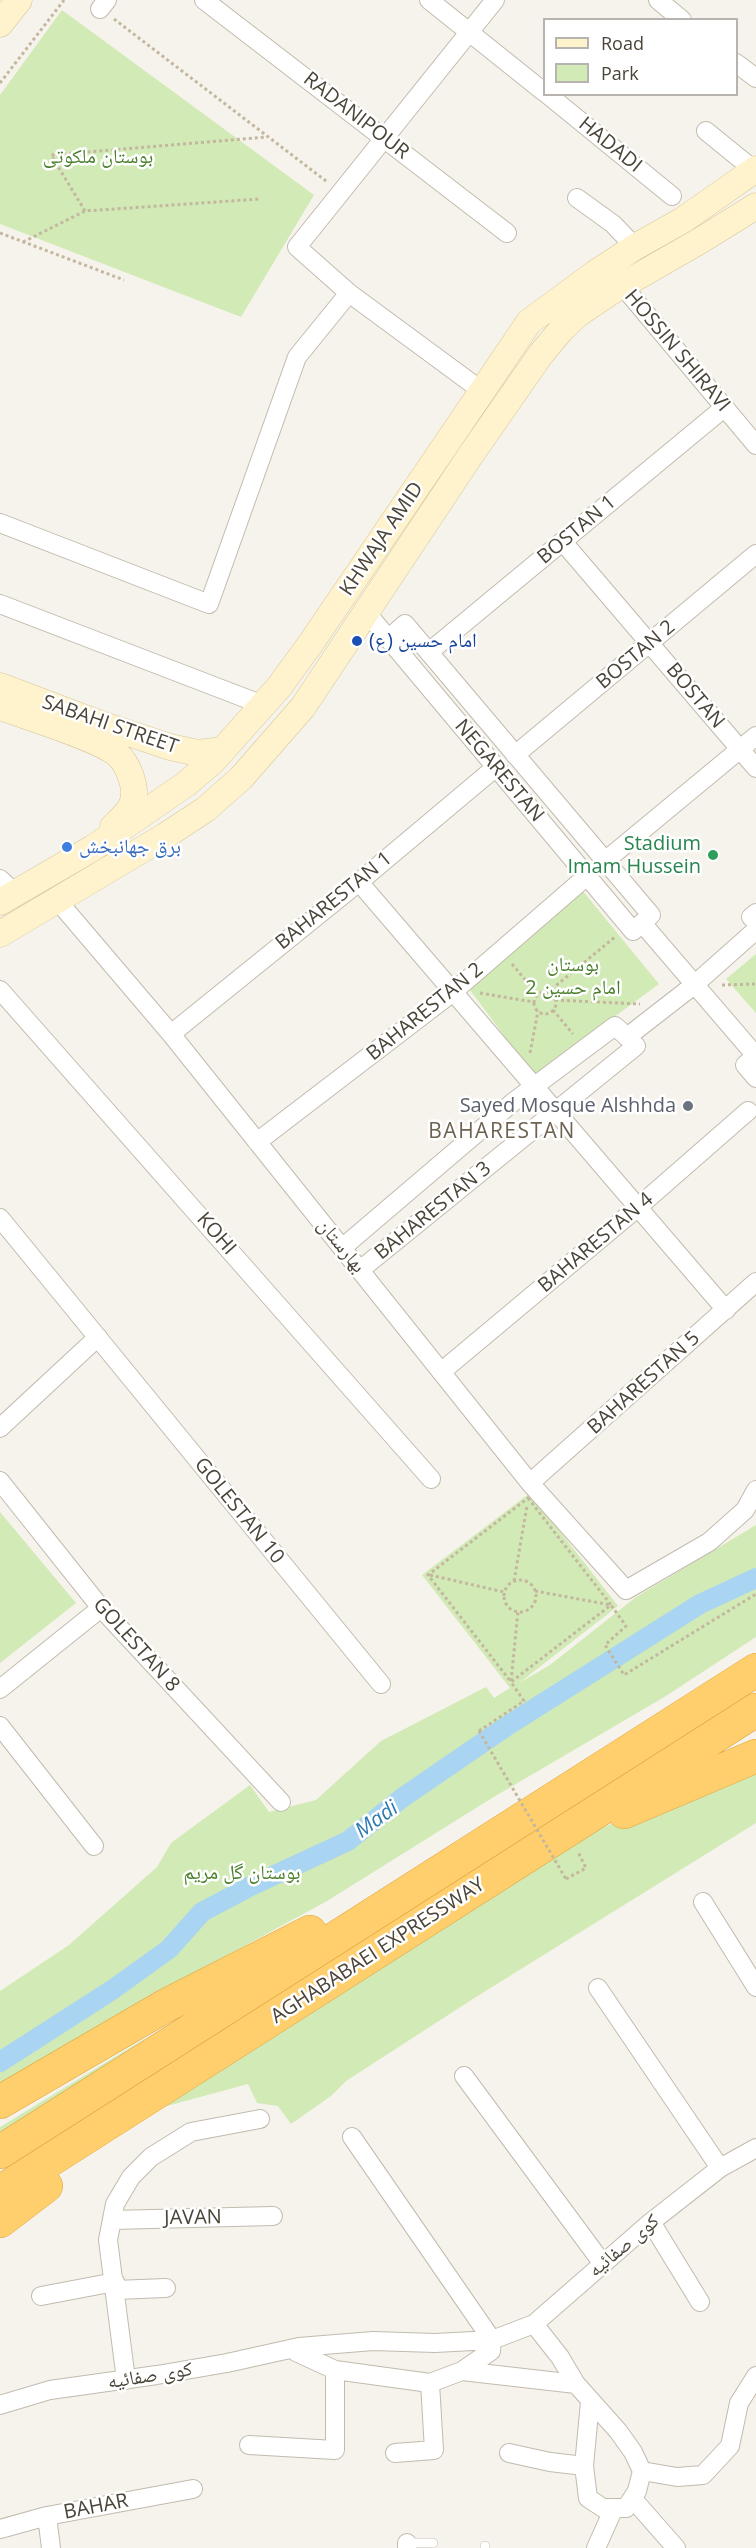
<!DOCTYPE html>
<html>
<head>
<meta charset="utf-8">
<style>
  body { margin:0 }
  #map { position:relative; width:756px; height:2548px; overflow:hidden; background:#f6f3ec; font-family:"Open Sans",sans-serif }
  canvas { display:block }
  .legend { position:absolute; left:543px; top:18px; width:195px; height:78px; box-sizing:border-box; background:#fff; border:2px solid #b7b4b0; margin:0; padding:8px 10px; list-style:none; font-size:18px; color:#4b4439 }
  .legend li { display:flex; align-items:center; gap:12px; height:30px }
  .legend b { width:30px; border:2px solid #b7b4b0 }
</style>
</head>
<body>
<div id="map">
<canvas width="756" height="2548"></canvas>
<ul class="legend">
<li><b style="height:8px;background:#fff3cd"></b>Road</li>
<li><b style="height:16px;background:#d2eab5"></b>Park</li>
</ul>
</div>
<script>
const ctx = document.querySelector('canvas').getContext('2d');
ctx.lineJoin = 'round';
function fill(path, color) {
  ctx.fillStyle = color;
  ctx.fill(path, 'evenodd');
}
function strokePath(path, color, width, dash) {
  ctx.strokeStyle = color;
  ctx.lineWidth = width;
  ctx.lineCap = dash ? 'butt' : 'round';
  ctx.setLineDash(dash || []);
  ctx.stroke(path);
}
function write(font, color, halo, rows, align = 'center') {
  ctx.font = font + ' "Open Sans","Noto Naskh Arabic",sans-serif';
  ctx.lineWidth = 5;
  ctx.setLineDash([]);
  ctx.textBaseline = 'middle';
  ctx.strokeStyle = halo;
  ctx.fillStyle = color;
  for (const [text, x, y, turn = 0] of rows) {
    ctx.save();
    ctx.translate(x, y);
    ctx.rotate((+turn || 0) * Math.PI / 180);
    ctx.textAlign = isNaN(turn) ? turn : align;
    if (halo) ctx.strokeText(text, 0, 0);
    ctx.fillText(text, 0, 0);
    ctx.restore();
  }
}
fill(new Path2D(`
  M 62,10 L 314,195 L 241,317 L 0,224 L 0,95 Z
  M 582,890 L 659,984 L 534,1076 L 470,990 Z
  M 756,954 L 756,1013 L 726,979 Z
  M 530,1493 L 618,1606 L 519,1683 L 550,1665 L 636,1597 L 756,1525 L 756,1637 L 666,1696 L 492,1798 L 327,1901 L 176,1983 L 0,2090 L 0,1991 L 69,1945 L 157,1867 L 171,1843 L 250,1785 L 269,1812 L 316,1800 L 381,1741 L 486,1687 L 494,1698 L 510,1688 L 422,1575 Z
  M 0,1512 L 76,1603 L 0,1663 Z
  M 756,1761 L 756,1823 L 476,1997 L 346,2081 L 331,2096 L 291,2124 L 278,2106 L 257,2103 L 248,2084 L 156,2109 L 571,1840 L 664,1803 Z
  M 149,2036 L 0,2136 L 0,2127 Z`), '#d2eab5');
strokePath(new Path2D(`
  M 0,2062 L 112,1990 L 169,1949 L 202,1912 L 251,1886 L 348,1841 L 402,1798 L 510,1724 L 700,1604 L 756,1578`), '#a9d4f2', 20);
const lane = new Path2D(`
  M 407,2543 L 433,2543
  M 485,2548 L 485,2546`);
const street = new Path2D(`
  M 204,0 L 507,233
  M 429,0 L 544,92
  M 658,0 L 682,20
  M 100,9 L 107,0
  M 736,63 L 756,78
  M 547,94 L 672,196
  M 706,131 L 754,170
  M 577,198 L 613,224 L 635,247
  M 622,285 L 756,445
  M 482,391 L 349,293 L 297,247 L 495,0
  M 0,523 L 209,604 L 297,357 L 349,293
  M 563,542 L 756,768
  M 0,604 L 263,705
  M 366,612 L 633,931 L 651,915 L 405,624 L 388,639
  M 429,652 L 725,407
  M 515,755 L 756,554
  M 605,861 L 756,736
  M 0,879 L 15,893
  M 359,882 L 726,1310
  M 57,900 L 171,1034 L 530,1483 L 626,1590 L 709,1542 L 745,1510 L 756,1490
  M 756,913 L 751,917 L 756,922
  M 642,923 L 756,1056
  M 0,990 L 431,1479
  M 171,1034 L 359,882 L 496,767
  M 756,1056 L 745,1065 L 756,1078
  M 257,1142 L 453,992 L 587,876
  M 0,1218 L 381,1684
  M 342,1248 L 512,1103 L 615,1026 L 627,1037
  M 360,1270 L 636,1046 L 627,1037 L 694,985 L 756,930
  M 441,1372 L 637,1208 L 748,1111
  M 0,1428 L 98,1337
  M 0,1481 L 101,1608 L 281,1802
  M 530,1483 L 756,1282
  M 0,1689 L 101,1608
  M 0,1726 L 94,1846
  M 703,1902 L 756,1987
  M 598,1988 L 720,2168
  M 464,2076 L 603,2264
  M 352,2137 L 492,2340 L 534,2324 L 651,2222 L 720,2168 L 756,2148
  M 112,2220 L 273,2216
  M 651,2222 L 700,2302
  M 115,2290 L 166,2288
  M 41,2296 L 115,2282
  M 534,2324 L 560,2357 L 576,2384 L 618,2431 L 633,2452 L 642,2471 L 637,2491 L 626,2508 L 603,2508 L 588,2498 L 584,2466 L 590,2402
  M 492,2340 L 491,2351 L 462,2371 L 430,2383 L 335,2370 L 296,2352 L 299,2347 L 373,2341 L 435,2343 Z
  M 462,2371 L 576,2384
  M 126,2380 L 108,2240 L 115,2204 L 131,2177 L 151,2157 L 191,2132 L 260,2119
  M 0,2405 L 50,2390 L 157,2375 L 227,2363 L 299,2347
  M 249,2445 L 335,2450 L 335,2370
  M 395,2453 L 434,2450 L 430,2383
  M 509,2453 L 550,2462 L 584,2466
  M 642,2471 L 677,2477 L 703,2475 L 730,2446 L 739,2403 L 756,2376
  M 633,2499 L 676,2548
  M 47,2516 L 51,2548
  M 0,2529 L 47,2516 L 193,2489
  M 407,2543 L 407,2548
  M 596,2548 L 614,2508`);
const secondary = new Path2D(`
  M 0,24 L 19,0
  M 0,686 L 98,723 L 170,747 L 198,753 L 223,750
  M 0,707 C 27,717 97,738 117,754 C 128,764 137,786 133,801 C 131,811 120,820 113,827
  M 0,902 L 93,848 L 186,784 L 213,761 L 279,687 L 311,643 L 529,322 L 594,274 L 635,247 L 683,220 L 756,169
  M 0,934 L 165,836 L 206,809 L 241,778 L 303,707 L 470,456 L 541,354 L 561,330 L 578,314 L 609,293 L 698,242 L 756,206`);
const highway = new Path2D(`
  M 624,1812 L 756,1756
  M 0,2102 L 165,2006 L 310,1932
  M 0,2152 L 756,1670
  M 0,2192 L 756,1710
  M 0,2221 L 46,2186`);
strokePath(lane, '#c2bbae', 10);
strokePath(street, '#c2bbae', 20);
strokePath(secondary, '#d6c79b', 27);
strokePath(highway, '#e0a43c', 34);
strokePath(new Path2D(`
  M 114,19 L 326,181
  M 0,83 L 64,0
  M 85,211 L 51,155 L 266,137
  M 0,233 L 124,280
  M 23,242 L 85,211 L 260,199
  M 512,964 L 538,995
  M 722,985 L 756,984
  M534 1003a11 11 0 1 1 22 0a11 11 0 1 1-22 0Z
  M 480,993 L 534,1002
  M 547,993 L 615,937
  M 555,1000 L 640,1004
  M 553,1010 L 573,1034
  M 530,1053 L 538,1011
  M 528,1498 L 611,1605 L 511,1682 L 428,1575 Z
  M 430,1575 L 504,1592
  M504 1596a16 16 0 1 1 32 0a16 16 0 1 1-32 0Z
  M 514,1581 L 527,1506
  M 535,1591 L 611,1605 L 626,1626 L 605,1645 L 624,1675 L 756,1594
  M 479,1731 L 524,1701 L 511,1682 L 518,1611
  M 566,1879 L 586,1868 L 578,1852`), '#c4b79f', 3, [3, 3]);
strokePath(lane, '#fff', 9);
strokePath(street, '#fff', 18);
strokePath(secondary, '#fff3cd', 26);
strokePath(highway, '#ffcf6e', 33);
strokePath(new Path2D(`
  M 479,1731 L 566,1879`), '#c4b79f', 3, [3, 3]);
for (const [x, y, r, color] of [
  [357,641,6,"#1a4fb4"],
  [67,847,6,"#3f7fe0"],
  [713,855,6,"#2e9e5b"],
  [688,1106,6,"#6b7280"]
]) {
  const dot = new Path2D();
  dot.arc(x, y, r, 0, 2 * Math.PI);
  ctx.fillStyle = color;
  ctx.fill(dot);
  strokePath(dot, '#fff', 2);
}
write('20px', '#4b4439', '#fff', [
  ["RADANIPOUR",356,116,38],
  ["HADADI",610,145,39],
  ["HOSSIN SHIRAVI",677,351,50],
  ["BOSTAN 1",577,530,-40],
  ["KHWAJA AMID",382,539,-56],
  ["BOSTAN 2",636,655,-40],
  ["BOSTAN",695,696,50],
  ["SABAHI STREET",110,725,19],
  ["NEGARESTAN",499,771,50],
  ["BAHARESTAN 1",334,901,-39],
  ["BAHARESTAN 2",425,1012,-39],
  ["BAHARESTAN 3",433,1211,-39],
  ["KOHI",216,1234,49],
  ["BAHARESTAN 4",596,1243,-40],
  ["بهارستان",341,1246,51],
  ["BAHARESTAN 5",644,1383,-42],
  ["GOLESTAN 10",239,1511,51],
  ["GOLESTAN 8",136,1645,48],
  ["AGHABABAEI EXPRESSWAY",378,1951,-33],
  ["JAVAN",193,2218,-1],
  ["کوی صفائیه",624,2246,-40],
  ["کوی صفائیه",150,2376,-9],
  ["BAHAR",96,2507,-11]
]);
write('20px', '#4a7f2a', '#fff', [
  ["بوستان ملکوتی",98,157],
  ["بوستان",573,965],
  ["امام حسین 2",573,988],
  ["بوستان گل مریم",242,1873]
]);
write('20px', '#164399', '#fff', [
  ["امام حسین (ع)",369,641]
], 'left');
write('20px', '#27864d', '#fff', [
  ["Stadium",701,844],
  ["Imam Hussein",701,867]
], 'right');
write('20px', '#366cbe', '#fff', [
  ["برق جهانبخش",79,847]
], 'left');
write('20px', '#5b616d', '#fff', [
  ["Sayed Mosque Alshhda",676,1106]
], 'right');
ctx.letterSpacing = '1.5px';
write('21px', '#6e6250', '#fff', [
  ["BAHARESTAN",502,1132]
]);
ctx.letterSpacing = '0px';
write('italic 21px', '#2e7ab2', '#fff', [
  ["Madi",377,1820,-36]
]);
</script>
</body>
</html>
